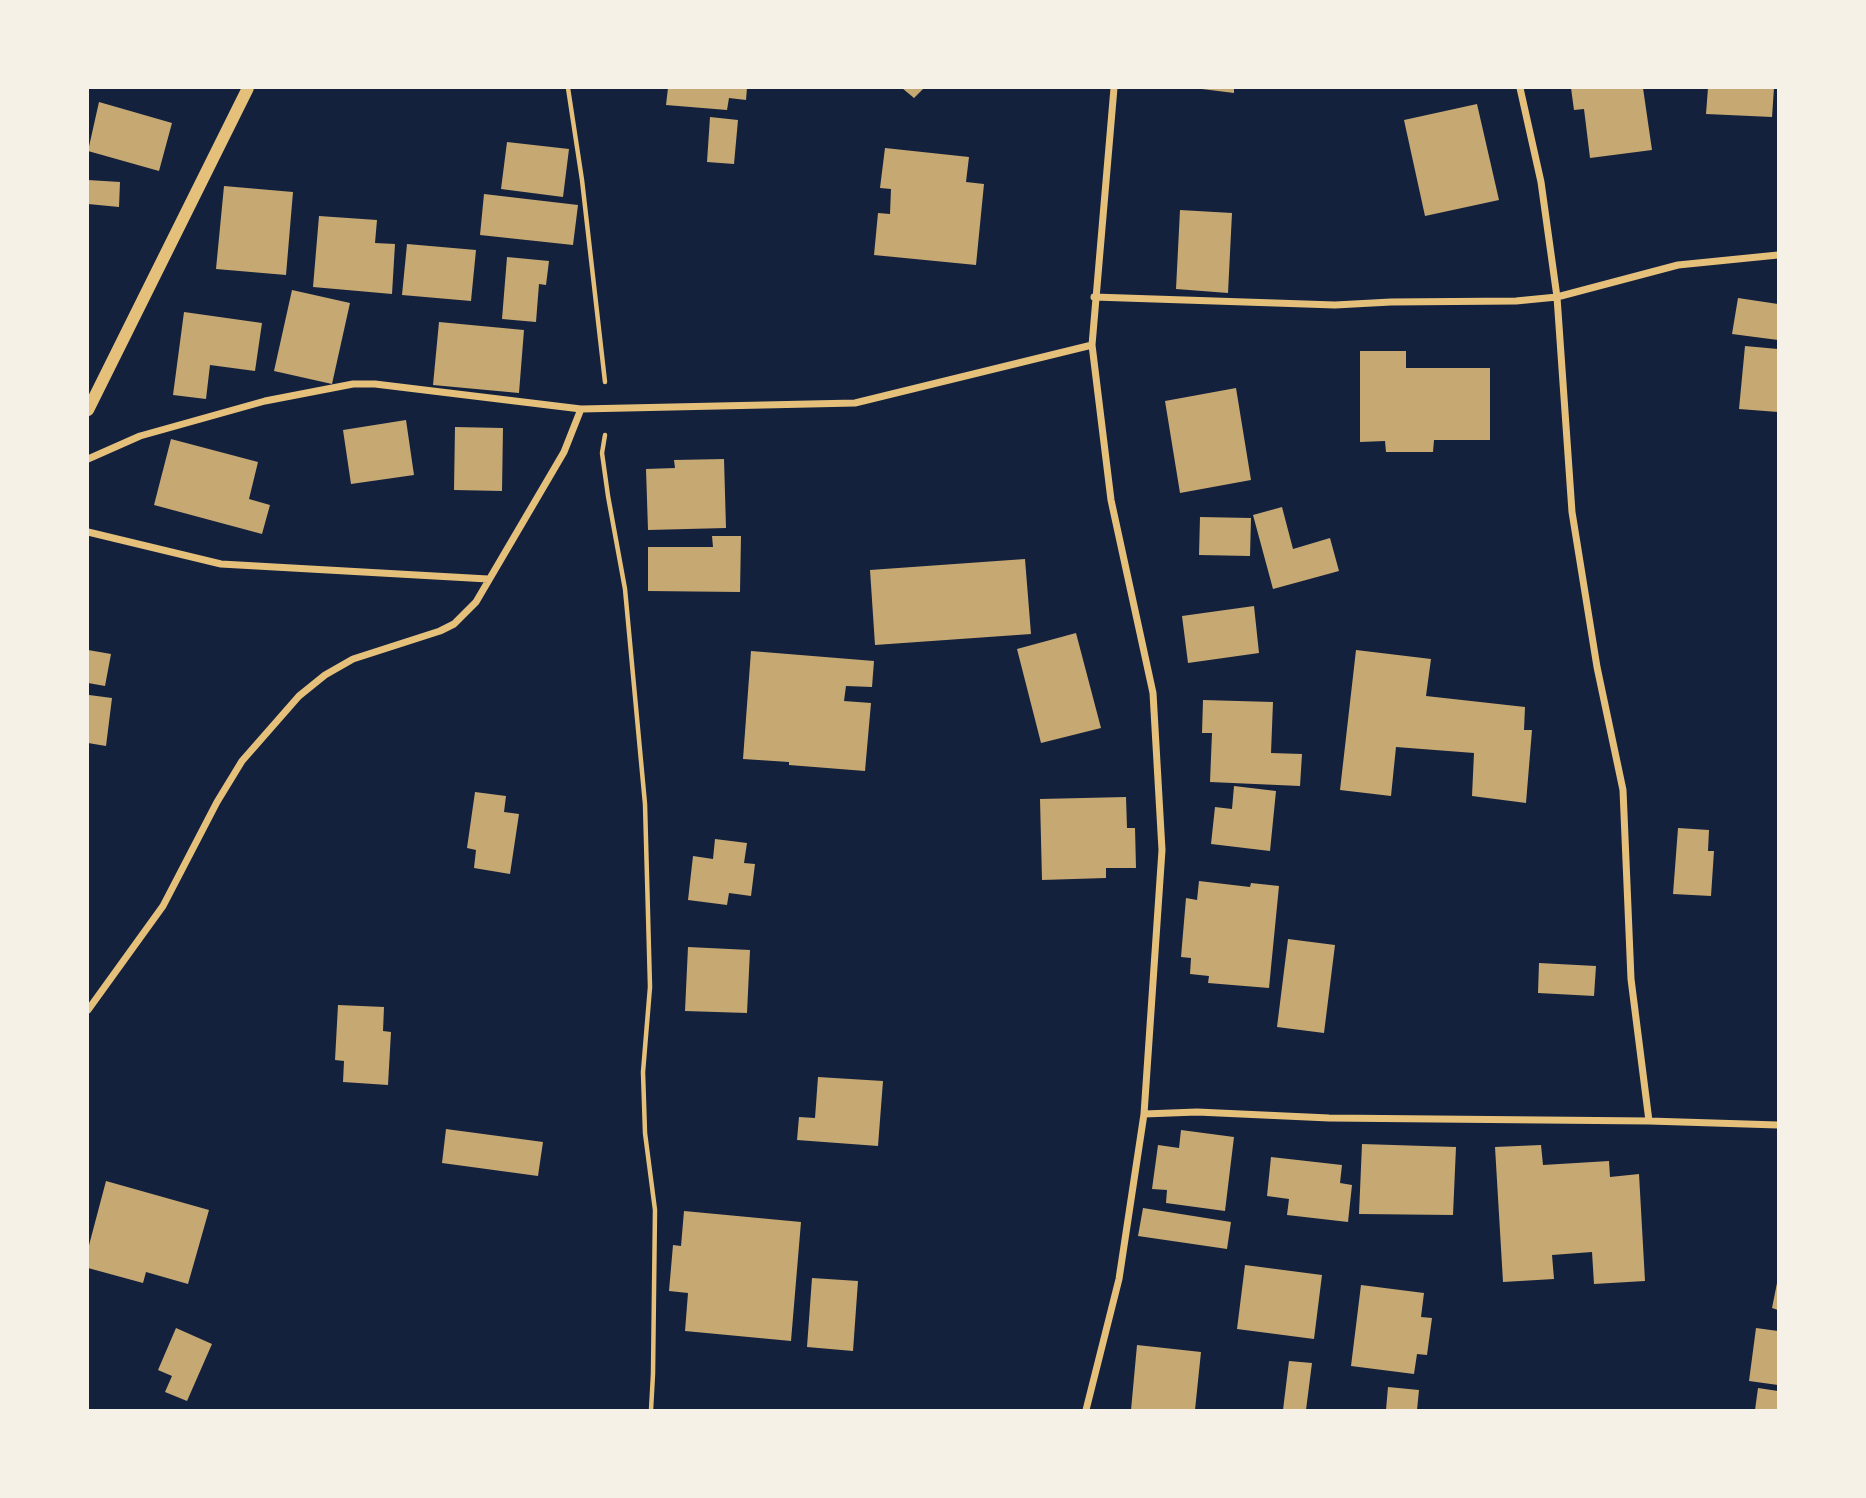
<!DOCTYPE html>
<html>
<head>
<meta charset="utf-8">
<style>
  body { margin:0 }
  #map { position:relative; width:1866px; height:1498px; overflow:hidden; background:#14213d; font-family:Jost,sans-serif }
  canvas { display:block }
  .frame { position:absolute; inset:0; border:89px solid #f6f1e7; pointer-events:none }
</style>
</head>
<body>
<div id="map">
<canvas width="1866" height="1498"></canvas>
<div class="frame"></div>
</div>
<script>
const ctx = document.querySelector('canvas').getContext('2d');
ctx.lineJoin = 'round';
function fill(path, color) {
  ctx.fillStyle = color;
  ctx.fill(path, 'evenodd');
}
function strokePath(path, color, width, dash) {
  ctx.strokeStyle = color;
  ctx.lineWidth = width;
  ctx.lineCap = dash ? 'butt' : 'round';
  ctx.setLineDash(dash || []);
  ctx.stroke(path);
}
fill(new Path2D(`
  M 668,88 L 747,88 L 746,100 L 729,98 L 727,110 L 666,105 Z
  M 902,88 L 924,88 L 914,98 Z
  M 1202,88 L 1234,88 L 1234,93 L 1202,89 Z
  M 1571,88 L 1643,88 L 1652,150 L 1590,158 L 1584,109 L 1574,110 Z
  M 1708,88 L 1774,88 L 1772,117 L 1706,114 Z
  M 99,102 L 172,123 L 159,171 L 88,151 Z
  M 1477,104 L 1499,200 L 1425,216 L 1404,120 Z
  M 710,117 L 738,120 L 734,164 L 707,162 Z
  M 507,142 L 569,149 L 563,197 L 501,189 Z
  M 885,148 L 969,157 L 966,182 L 984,184 L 976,265 L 874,255 L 878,213 L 890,214 L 891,189 L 880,188 Z
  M 88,180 L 120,182 L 119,207 L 88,204 Z
  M 224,186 L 293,192 L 286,275 L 216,269 Z
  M 484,194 L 578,205 L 573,245 L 480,235 Z
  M 1180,210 L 1232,213 L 1228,293 L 1176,289 Z
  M 319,216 L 377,220 L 375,243 L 395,244 L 392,294 L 313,287 Z
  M 407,244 L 476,250 L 471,301 L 402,295 Z
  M 507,257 L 549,261 L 546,285 L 539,284 L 536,322 L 502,319 Z
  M 292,290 L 350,303 L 332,384 L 274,371 Z
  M 1738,298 L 1778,304 L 1778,340 L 1732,334 Z
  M 184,312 L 262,323 L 255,371 L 210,365 L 206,399 L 173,395 Z
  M 439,322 L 524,330 L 519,393 L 433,385 Z
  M 1745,346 L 1778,349 L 1778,412 L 1739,409 Z
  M 1360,351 L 1406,351 L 1406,368 L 1490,368 L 1490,440 L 1434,440 L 1433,452 L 1386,452 L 1385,441 L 1360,442 Z
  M 1236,388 L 1251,480 L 1180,493 L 1165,401 Z
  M 406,420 L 414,475 L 351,484 L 343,430 Z
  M 455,427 L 503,428 L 502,491 L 454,490 Z
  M 171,439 L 258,462 L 249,499 L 270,505 L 262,534 L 154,505 Z
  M 724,459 L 726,528 L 648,530 L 646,469 L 675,468 L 674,460 Z
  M 1282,507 L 1293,549 L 1330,538 L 1339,571 L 1273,589 L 1253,515 Z
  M 1200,517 L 1251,518 L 1250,556 L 1199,555 Z
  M 712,536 L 741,536 L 740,592 L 648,591 L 648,547 L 713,547 Z
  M 1025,559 L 1031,634 L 875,645 L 870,570 Z
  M 1254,606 L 1259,653 L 1188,663 L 1182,616 Z
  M 1076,633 L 1101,728 L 1041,743 L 1017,649 Z
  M 88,650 L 111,654 L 105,686 L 88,683 Z
  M 1356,650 L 1431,659 L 1426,696 L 1525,707 L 1524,730 L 1532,730 L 1526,803 L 1472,796 L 1474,753 L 1396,747 L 1391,796 L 1340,790 Z
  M 751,651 L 874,661 L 872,687 L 846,686 L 844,701 L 871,703 L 865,771 L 789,765 L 789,762 L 743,759 Z
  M 89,695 L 112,698 L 106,746 L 88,743 Z
  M 1203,700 L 1273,702 L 1271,753 L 1302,754 L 1300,786 L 1210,782 L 1212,733 L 1202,733 Z
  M 1234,786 L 1276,791 L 1270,851 L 1211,844 L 1215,807 L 1232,809 Z
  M 475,792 L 506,796 L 504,812 L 519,814 L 510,874 L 474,868 L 476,850 L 467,848 Z
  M 1126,797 L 1127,828 L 1135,828 L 1136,868 L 1106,868 L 1106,878 L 1042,880 L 1040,799 Z
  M 1678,828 L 1709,830 L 1708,851 L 1714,851 L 1711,896 L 1673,894 Z
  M 715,839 L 747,843 L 744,863 L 755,864 L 751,896 L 729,893 L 727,905 L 688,900 L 693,856 L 713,859 Z
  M 1199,881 L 1250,887 L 1251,883 L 1279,886 L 1269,988 L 1208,983 L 1209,976 L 1190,974 L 1191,958 L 1181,957 L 1186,898 L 1197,900 Z
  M 1288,939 L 1335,945 L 1324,1033 L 1277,1027 Z
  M 688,947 L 750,950 L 747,1013 L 685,1011 Z
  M 1539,963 L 1596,966 L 1594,996 L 1538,993 Z
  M 338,1005 L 384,1007 L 383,1031 L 391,1032 L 388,1085 L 343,1082 L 344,1061 L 335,1060 Z
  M 818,1077 L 883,1081 L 878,1146 L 797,1140 L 799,1117 L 815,1118 Z
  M 446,1129 L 543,1142 L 538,1176 L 442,1163 Z
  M 1181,1130 L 1234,1137 L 1225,1211 L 1166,1203 L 1167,1190 L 1152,1189 L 1158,1145 L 1179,1148 Z
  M 1362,1144 L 1456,1147 L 1453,1215 L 1359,1214 Z
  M 1541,1145 L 1543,1165 L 1609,1161 L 1610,1177 L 1639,1174 L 1645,1281 L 1594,1284 L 1592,1252 L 1552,1255 L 1554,1279 L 1503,1282 L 1495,1147 Z
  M 1271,1157 L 1342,1165 L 1340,1183 L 1352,1185 L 1348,1222 L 1287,1215 L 1289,1199 L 1267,1196 Z
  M 106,1181 L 209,1210 L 188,1284 L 146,1272 L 143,1283 L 88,1268 L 88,1249 Z
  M 1143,1208 L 1231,1222 L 1227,1249 L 1138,1236 Z
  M 684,1211 L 801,1222 L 791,1341 L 685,1331 L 688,1293 L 669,1291 L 673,1245 L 681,1246 Z
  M 1245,1265 L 1322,1275 L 1314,1339 L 1237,1329 Z
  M 812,1278 L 858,1281 L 853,1351 L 807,1347 Z
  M 1777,1283 L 1778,1283 L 1778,1310 L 1772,1308 Z
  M 1361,1285 L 1424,1293 L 1421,1317 L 1432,1318 L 1427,1355 L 1417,1354 L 1414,1374 L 1351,1366 Z
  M 176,1328 L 212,1344 L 187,1401 L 165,1392 L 172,1376 L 158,1370 Z
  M 1756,1328 L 1778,1331 L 1778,1385 L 1749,1381 Z
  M 1137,1345 L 1201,1352 L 1195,1410 L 1131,1410 Z
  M 1289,1361 L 1312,1363 L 1306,1410 L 1283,1410 Z
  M 1388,1387 L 1419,1390 L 1417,1410 L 1386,1410 Z
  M 1758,1388 L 1778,1391 L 1778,1410 L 1755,1410 Z`), '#c6a872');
strokePath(new Path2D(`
  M 568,88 L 582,180 L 605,382
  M 605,435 L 602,453 L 608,496 L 625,589 L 645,804 L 650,987 L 643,1072 L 645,1133 L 655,1210 L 653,1374 L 651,1410`), '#e5c07b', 4.5);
strokePath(new Path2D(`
  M 1114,88 L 1092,345 L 1111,500 L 1153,693 L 1162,850 L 1144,1114 L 1197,1112 L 1329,1118 L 1649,1121 L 1778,1125
  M 1520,88 L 1541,182 L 1557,297 L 1572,512 L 1597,667 L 1623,790 L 1631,979 L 1649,1121
  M 1094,297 L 1335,305 L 1391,302 L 1516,301 L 1557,297 L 1678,265 L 1778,255
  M 88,459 L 140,436 L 265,401 L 353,384 L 375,384 L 581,409 L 855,403 L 1092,345
  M 88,532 L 221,564 L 488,579
  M 88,1010 L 163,906 L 217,802 L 242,761 L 299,696 L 325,675 L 353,659 L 440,631 L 454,624 L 476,602 L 564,452 L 581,409
  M 1086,1410 L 1119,1279 L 1144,1114`), '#e5c07b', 7);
strokePath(new Path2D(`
  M 88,410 L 248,88`), '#e5c07b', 12);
</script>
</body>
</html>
